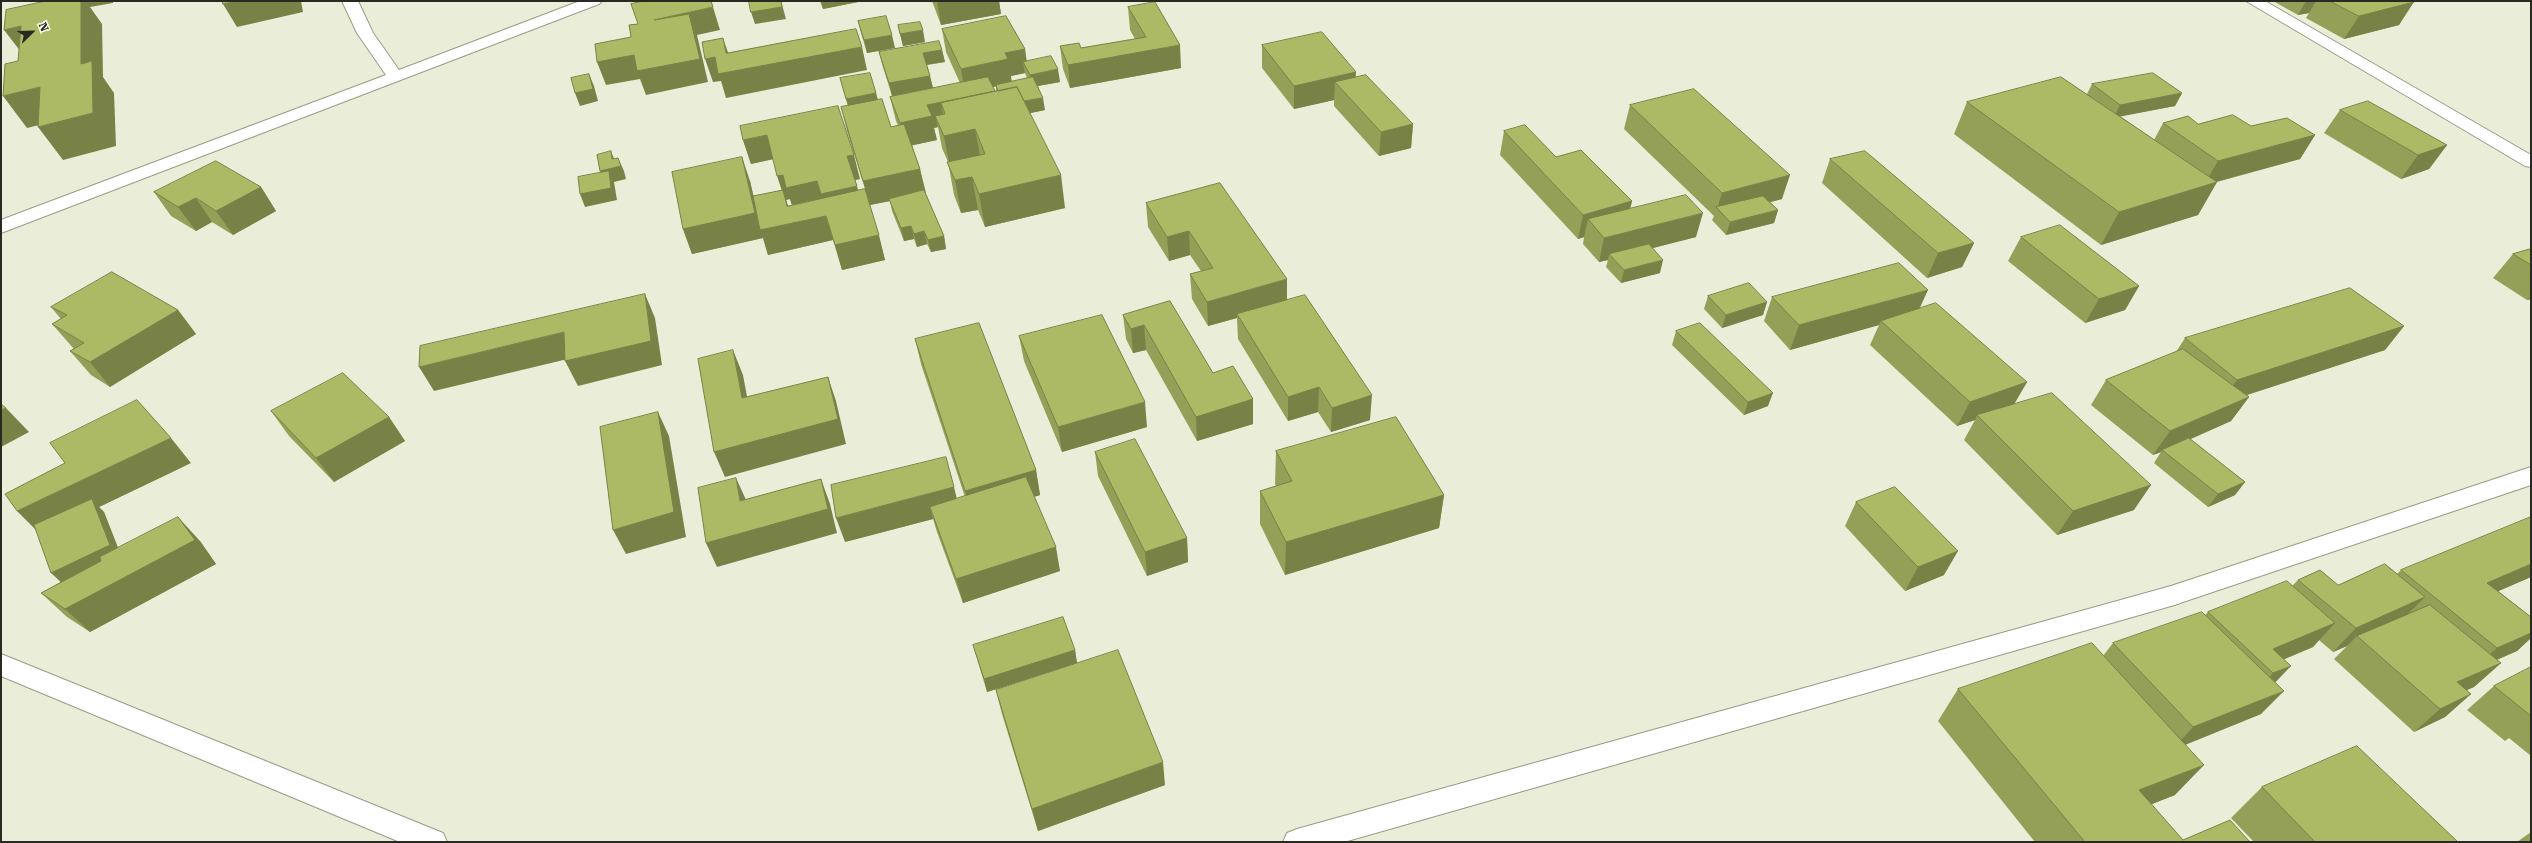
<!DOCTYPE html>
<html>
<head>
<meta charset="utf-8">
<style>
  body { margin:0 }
  #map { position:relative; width:2532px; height:843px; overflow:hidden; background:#eaeed8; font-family:"Roboto Serif",serif }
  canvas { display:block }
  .frame { position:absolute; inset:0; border:2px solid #282921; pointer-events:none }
  .north { position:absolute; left:12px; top:12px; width:40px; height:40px; -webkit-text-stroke:3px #f7fce5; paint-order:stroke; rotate:67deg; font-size:11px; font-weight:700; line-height:16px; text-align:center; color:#282921 }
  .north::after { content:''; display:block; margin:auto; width:14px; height:18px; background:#282921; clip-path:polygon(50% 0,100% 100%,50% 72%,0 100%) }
</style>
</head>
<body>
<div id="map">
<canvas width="2532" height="843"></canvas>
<div class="frame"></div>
<div class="north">N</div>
</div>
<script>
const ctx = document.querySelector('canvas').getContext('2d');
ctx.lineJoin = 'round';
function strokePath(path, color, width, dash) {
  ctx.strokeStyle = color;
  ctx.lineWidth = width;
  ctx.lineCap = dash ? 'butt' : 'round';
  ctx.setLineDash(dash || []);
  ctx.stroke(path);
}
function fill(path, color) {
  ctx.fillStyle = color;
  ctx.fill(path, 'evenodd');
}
const minor = new Path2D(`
  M 342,1 L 358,1 L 373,33 L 399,70 L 580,1 L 602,1 L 599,4 L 1,233 L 1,220 L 386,75 L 357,33 Z
  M 2246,1 L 2265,1 L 2531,155 L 2531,167 L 2525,166 Z
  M 2531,467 L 2531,485 L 2171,606 L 2162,603 L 2159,596 L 2162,589 Z`);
const tertiary = new Path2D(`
  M 2171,586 L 2180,589 L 2183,596 L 2180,603 L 2171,606 L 1344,842 L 1283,842 L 1287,833 L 1297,829 Z
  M 1,654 L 443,833 L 447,842 L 400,842 L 1,676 Z`);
strokePath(minor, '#989c87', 2);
strokePath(tertiary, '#989c87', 2);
fill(minor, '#fff');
fill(tertiary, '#fff');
fill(new Path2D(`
  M 820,1 L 863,1 L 823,9 Z
  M 932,1 L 999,1 L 1001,14 L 941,25 Z
  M 2273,1 L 2412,1 L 2399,25 L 2344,39 L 2306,18 L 2309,13 L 2298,15 Z
  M 1128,7 L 1181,68 L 1070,88 L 1063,69 L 1060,46 L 1081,48 L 1135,39 L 1130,30 Z
  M 858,21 L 895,48 L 867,53 L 861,33 Z
  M 898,25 L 925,42 L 903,46 Z
  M 942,29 L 1025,49 L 1026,61 L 1060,82 L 1038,86 L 1045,110 L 1030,113 L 1065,208 L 985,227 L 978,210 L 961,213 L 954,195 L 948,162 L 942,148 L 938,127 L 934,128 L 937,140 L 912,145 L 920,169 L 925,193 L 944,236 L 946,249 L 931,252 L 927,244 L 917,247 L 914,239 L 904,241 L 892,211 L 890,201 L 870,205 L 885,260 L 842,270 L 833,240 L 768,255 L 763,238 L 692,254 L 683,229 L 750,181 L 754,198 L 782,190 L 773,159 L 751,164 L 743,140 L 860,179 L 855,180 L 858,191 L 865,189 L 847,131 L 841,107 L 848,106 L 840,78 L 876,93 L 878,100 L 891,127 L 898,125 L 896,121 L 890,97 L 960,83 L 946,52 ZM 1025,73 L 1027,78 L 1011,82 L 1011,76 ZM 996,86 L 996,91 L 995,91 L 993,87 ZM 790,199 L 792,205 L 788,206 L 786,200 Z
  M 1262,45 L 1356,72 L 1355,77 L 1413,124 L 1411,148 L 1379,156 L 1334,106 L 1334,100 L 1294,109 L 1262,68 Z
  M 942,50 L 945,62 L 927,65 L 930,76 L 933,88 L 892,96 L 882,64 L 879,52 Z
  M 2092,84 L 2182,93 L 2175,106 L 2120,116 L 2154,140 L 2163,123 L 2198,124 L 2251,126 L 2315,135 L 2300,159 L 2217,182 L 2198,215 L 2101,245 L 1954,134 L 1967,102 L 2087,94 Z
  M 1630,105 L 1782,199 L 1770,202 L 1778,210 L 1774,223 L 1726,235 L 1712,220 L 1714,216 L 1624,129 Z
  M 2340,110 L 2447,145 L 2429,169 L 2401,179 L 2324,133 Z
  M 1504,131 L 1556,157 L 1632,201 L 1630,209 L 1696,237 L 1653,248 L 1660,273 L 1621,283 L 1606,267 L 1608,260 L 1599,262 L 1583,244 L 1584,237 L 1578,239 L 1500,155 Z
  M 1830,159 L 1974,243 L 1962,267 L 1927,278 L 1822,183 Z
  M 1220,183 L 1287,300 L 1370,420 L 1331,432 L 1318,412 L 1288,421 L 1238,339 L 1237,318 L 1208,326 L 1192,299 L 1190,274 L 1201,271 L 1190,255 L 1169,261 L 1148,227 L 1146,203 Z
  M 261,187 L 276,211 L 233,235 L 212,222 L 196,231 L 171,216 L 154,192 Z
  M 2021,237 L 2139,286 L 2125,310 L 2085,323 L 2008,261 Z
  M 2531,249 L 2531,299 L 2527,300 L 2493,278 L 2513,254 Z
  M 1708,296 L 1767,302 L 1763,315 L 1722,328 L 1704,309 Z
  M 1772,297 L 1920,308 L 2027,382 L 2014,404 L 2134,510 L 2057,535 L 1964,440 L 1975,420 L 1957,426 L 1870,345 L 1879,325 L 1790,350 L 1764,321 Z
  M 1170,301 L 1213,373 L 1253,399 L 1253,424 L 1197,441 L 1146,350 L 1133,353 L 1126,339 L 1123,315 Z
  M 51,307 L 178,310 L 196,334 L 110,387 L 91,375 L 70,351 L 74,349 L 52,324 L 61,319 Z
  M 2404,326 L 2385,350 L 2247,395 L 2249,397 L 2231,421 L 2190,439 L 2245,482 L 2235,495 L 2208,507 L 2154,463 L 2161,452 L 2153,455 L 2091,405 L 2106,380 L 2176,352 L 2185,338 Z
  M 1676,331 L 1768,406 L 1744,415 L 1672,345 Z
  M 1019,336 L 1147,427 L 1062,452 L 1024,361 Z
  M 915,339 L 1036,470 L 1040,495 L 1034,497 L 1060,571 L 963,603 L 937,532 L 933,519 L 845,542 L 965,497 L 921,364 Z
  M 271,411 L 389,417 L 405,441 L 334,482 L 289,436 Z
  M 1276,451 L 1444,495 L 1439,528 L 1285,575 L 1260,524 L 1260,491 L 1276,486 L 1275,484 Z
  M 1095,452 L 1187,538 L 1188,562 L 1147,576 L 1098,476 Z
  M 191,463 L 99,507 L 104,512 L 118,548 L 200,541 L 216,564 L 90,632 L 67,617 L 41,593 L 61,582 L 36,531 Z
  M 1856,502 L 1944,575 L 1905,591 L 1845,526 Z
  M 2401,570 L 2531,577 L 2498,591 L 2531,617 L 2531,638 L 2517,651 L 2497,660 L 2501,663 L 2474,687 L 2466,690 L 2471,694 L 2445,717 L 2414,732 L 2334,659 L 2347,646 L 2333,652 L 2319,640 L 2313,647 L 2284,659 L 2275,683 L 2261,714 L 2185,745 L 2175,795 L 2151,804 L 2183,840 L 2250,842 L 2035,842 L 1938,721 L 1958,689 L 2103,656 L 2113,643 L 2205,615 L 2208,612 L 2292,586 L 2298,580 L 2338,585 L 2397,574 Z
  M 973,645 L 1075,650 L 1077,663 L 987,692 Z
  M 2531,668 L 2531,756 L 2509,738 L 2505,741 L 2467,710 L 2494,686 Z
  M 996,690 L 1165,785 L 1038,831 L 1002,714 Z
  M 2262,787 L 2458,842 L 2254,842 L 2231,818 Z
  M 2531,832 L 2531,842 L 2517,842 Z`), '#94a058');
fill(new Path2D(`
  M 81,1 L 113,1 L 113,3 L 90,7 L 102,24 L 103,77 L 114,93 L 116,146 L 63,160 L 38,127 L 81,64 Z
  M 238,1 L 301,1 L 303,12 L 237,27 L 223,4 Z
  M 781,1 L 786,19 L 755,24 L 751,12 Z
  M 821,1 L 863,1 L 823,9 Z
  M 941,1 L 999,1 L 1001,14 L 941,25 L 937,2 Z
  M 2306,1 L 2316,1 L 2309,13 L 2298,15 Z
  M 2414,2 L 2399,25 L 2344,39 L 2359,16 Z
  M 713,7 L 720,30 L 697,35 L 708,82 L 646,95 L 640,79 L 606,85 L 597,62 L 654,20 Z
  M 21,26 L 28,61 L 4,30 Z
  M 923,30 L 925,42 L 903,46 L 900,34 Z
  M 892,35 L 895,48 L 867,53 L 864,40 Z
  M 723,38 L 731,61 L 862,47 L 867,70 L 726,98 L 721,81 L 713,82 L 705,59 L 715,57 L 726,53 Z
  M 1180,45 L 1181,68 L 1070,88 L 1068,65 Z
  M 1025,49 L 1028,70 L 1023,62 L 1025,73 L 1011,76 L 1012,83 L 965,93 L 961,69 L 1005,53 Z
  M 942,50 L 945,62 L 925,65 L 923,53 Z
  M 1058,69 L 1060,82 L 1032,87 L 1030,75 Z
  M 1356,72 L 1354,95 L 1335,82 L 1334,100 L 1294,109 L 1294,86 Z
  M 589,74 L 594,86 L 598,101 L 580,106 L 575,93 Z
  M 930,76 L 933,88 L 892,96 L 889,83 Z
  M 40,87 L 63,119 L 27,128 L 3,96 Z
  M 876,93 L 879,106 L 850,112 L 846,99 Z
  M 2182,93 L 2175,106 L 2113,118 L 2120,105 Z
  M 1043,98 L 1045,110 L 1007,118 L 1005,105 Z
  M 957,99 L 945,114 L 941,103 L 945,126 L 935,116 L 938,127 L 934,128 L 937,140 L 905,147 L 900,123 L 927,105 Z
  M 1413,124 L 1411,148 L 1379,156 L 1381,132 Z
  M 975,129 L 981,161 L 950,168 L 944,136 Z
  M 767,135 L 774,159 L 751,164 L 743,140 Z
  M 2315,135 L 2300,159 L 2204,185 L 2218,161 Z
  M 2447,145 L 2429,169 L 2401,179 L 2418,155 Z
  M 611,151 L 616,164 L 618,158 L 624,171 L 626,179 L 614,182 L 617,200 L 585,207 L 580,194 L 606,184 L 600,171 L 612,159 Z
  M 854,155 L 860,179 L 854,180 L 847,156 Z
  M 742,157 L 750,181 L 761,230 L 785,200 L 777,176 L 783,175 L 817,181 L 857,186 L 863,211 L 824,205 L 794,212 L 790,199 L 786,200 L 791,214 L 826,216 L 833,240 L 768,255 L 763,238 L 692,254 L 683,229 Z
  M 920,169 L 926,193 L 890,201 L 889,199 L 890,201 L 870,205 L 863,181 Z
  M 1061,175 L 1065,208 L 985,227 L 979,194 Z
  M 1790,175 L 1782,199 L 1723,215 L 1717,209 L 1722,193 Z
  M 972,177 L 978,210 L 961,213 L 955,180 Z
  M 2217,182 L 2198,215 L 2101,245 L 2119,212 Z
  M 261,187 L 276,211 L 233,235 L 216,211 Z
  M 196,198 L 212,222 L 196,231 L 178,207 Z
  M 1632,201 L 1626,225 L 1588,219 L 1584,237 L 1578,239 L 1583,215 Z
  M 1778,210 L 1774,223 L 1726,235 L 1730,222 Z
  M 1703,213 L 1696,237 L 1614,258 L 1609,254 L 1608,260 L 1599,262 L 1604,238 Z
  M 911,226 L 914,239 L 904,241 L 901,228 Z
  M 924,231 L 927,244 L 917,247 L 914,234 Z
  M 1189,231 L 1190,255 L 1169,261 L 1167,237 Z
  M 879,235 L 885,260 L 842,270 L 835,245 Z
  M 944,236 L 946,249 L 931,252 L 928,240 Z
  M 1974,243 L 1962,267 L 1927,278 L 1938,253 Z
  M 1663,260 L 1660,273 L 1621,283 L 1624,270 Z
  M 1287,279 L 1287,303 L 1237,314 L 1237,318 L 1208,326 L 1207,302 Z
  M 2139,286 L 2125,310 L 2085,323 L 2099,299 Z
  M 1928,290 L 1917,314 L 1881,321 L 1879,325 L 1790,350 L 1799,325 Z
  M 645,294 L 655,318 L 662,365 L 578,386 L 565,361 Z
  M 2531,296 L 2531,299 L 2527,300 Z
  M 1767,302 L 1763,315 L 1722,328 L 1726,315 Z
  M 178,310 L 196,334 L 110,387 L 90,362 Z
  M 1144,325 L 1146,350 L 1133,353 L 1131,329 Z
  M 2404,326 L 2385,350 L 2219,404 L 2237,380 Z
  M 564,332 L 576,357 L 434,391 L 419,367 Z
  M 733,350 L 743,375 L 752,423 L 742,398 Z
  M 828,377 L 836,401 L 846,444 L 725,477 L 714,452 Z
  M 2027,382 L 2013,406 L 1977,415 L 1975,420 L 1957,426 L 1970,402 Z
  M 1319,387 L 1318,412 L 1288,421 L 1288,397 Z
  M 1773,393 L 1768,406 L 1744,415 L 1748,402 Z
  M 1372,395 L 1370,420 L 1331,432 L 1332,408 Z
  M 2249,397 L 2231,421 L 2164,451 L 2162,450 L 2161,452 L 2153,455 L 2170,431 Z
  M 1253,399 L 1253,424 L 1197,441 L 1196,417 Z
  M 1145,402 L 1147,427 L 1062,452 L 1058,427 Z
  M 6,408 L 29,432 L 1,447 L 1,410 Z
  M 658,412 L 669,436 L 686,537 L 626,554 L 613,530 Z
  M 389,417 L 405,441 L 334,482 L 316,458 Z
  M 171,438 L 191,463 L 99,507 L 104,512 L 122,558 L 64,585 L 51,573 L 41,535 L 17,511 Z
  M 1036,470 L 1040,495 L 971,515 L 965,491 Z
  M 736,478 L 747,502 L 740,501 Z
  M 821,479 L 830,504 L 837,533 L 717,567 L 706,543 Z
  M 2245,482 L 2235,495 L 2208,507 L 2218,494 Z
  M 2151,485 L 2134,510 L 2057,535 L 2073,511 Z
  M 954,487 L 960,512 L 930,507 L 933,519 L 845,542 L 836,518 Z
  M 1444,495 L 1439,528 L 1285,575 L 1286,542 Z
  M 178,517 L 200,541 L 216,564 L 90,632 L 65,609 Z
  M 1187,538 L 1188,562 L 1147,576 L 1145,552 Z
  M 1056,547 L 1060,571 L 963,603 L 956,579 Z
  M 1958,551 L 1944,575 L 1905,591 L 1918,567 Z
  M 2531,564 L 2531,577 L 2462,607 L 2487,583 Z
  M 2425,597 L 2401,621 L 2357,636 L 2347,646 L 2333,652 L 2356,628 Z
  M 2335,623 L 2313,647 L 2266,667 L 2273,649 Z
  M 2531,633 L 2531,638 L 2517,651 L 2470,671 L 2497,648 Z
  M 1075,650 L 1077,663 L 987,692 L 984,679 Z
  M 2501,663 L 2474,687 L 2435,704 L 2457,682 Z
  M 2291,666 L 2269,689 L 2251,697 L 2273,673 Z
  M 2284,691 L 2261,714 L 2172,750 L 2193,727 Z
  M 2471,694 L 2445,717 L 2414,732 L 2440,709 Z
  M 1163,762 L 1165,785 L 1038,831 L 1032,809 Z
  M 2204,765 L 2175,795 L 2112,820 L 2139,790 Z`), '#788247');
const building = new Path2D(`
  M 46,1 L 81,1 L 81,64 L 92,61 L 93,113 L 38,127 L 40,87 L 3,96 L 5,64 L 18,61 L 21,26 L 4,30 L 6,10 Z
  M 223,1 L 238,1 L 223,4 Z
  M 644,1 L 711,1 L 713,7 L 654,20 L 689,14 L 700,59 L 637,71 L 634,55 L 597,62 L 595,44 L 631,37 L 629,25 L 638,24 L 631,4 Z
  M 749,1 L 781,1 L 782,7 L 751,12 Z
  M 2330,1 L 2412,1 L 2414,2 L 2359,16 Z
  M 1155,2 L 1180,45 L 1068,65 L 1060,46 L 1079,43 L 1081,48 L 1146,37 L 1128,7 Z
  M 886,16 L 892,35 L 864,40 L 858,21 Z
  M 1006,16 L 1025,49 L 1005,53 L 1008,59 L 961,69 L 942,29 Z
  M 920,22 L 923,30 L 900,34 L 898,25 Z
  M 856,29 L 862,47 L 718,74 L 715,57 L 705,59 L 702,42 L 723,38 L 726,53 Z
  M 1322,32 L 1356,72 L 1294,86 L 1262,45 Z
  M 939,41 L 942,50 L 923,53 L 930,76 L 889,83 L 879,52 Z
  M 1051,56 L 1058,69 L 1030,75 L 1023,62 Z
  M 870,73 L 876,93 L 846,99 L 840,78 Z
  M 2153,73 L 2182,93 L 2120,105 L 2092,84 Z
  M 589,74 L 593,89 L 575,93 L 571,78 Z
  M 1366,75 L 1413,124 L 1381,132 L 1335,82 Z
  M 988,77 L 995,91 L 927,105 L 932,116 L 900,123 L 890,97 Z
  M 1033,77 L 1043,98 L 1024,101 L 1017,87 L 998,91 L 996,85 Z
  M 2061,77 L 2217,182 L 2119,212 L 1967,102 Z
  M 1017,87 L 1061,175 L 979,194 L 972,177 L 955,180 L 947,162 L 985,154 L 975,129 L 944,136 L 935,116 L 945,114 L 941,103 Z
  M 1694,89 L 1790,175 L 1722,193 L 1630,105 Z
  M 882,99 L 891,127 L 904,124 L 920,169 L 863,181 L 841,107 Z
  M 2368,101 L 2447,145 L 2418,155 L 2340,110 Z
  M 838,106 L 854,155 L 847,156 L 857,186 L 821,194 L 817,181 L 786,188 L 783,175 L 777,176 L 767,135 L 743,140 L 740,126 Z
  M 2233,115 L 2251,126 L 2287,118 L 2315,135 L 2218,161 L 2163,123 L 2188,116 L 2198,124 Z
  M 1525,125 L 1556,157 L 1581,150 L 1632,201 L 1583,215 L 1504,131 Z
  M 611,151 L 612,159 L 618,158 L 621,166 L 600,171 L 597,155 Z
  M 1865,151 L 1974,243 L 1938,253 L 1830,159 Z
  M 742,157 L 755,213 L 683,229 L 672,172 Z
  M 216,161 L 261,187 L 216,211 L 196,198 L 178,207 L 154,192 Z
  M 609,171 L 611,188 L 580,194 L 578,177 Z
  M 1220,183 L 1287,279 L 1207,302 L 1190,274 L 1213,268 L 1189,231 L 1167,237 L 1146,203 Z
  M 865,189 L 879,235 L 835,245 L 826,216 L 760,230 L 753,196 L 783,190 L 787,206 Z
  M 924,190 L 944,236 L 928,240 L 924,231 L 914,234 L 911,226 L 901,228 L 889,199 Z
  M 1686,195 L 1703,213 L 1604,238 L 1588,219 Z
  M 1763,196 L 1778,210 L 1730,222 L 1716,207 Z
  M 2060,225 L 2139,286 L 2099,299 L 2021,237 Z
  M 1649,244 L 1663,260 L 1624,270 L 1609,254 Z
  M 2531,249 L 2531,265 L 2513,254 Z
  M 1899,263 L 1928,290 L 1799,325 L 1772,297 Z
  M 112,272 L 178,310 L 90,362 L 70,351 L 84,343 L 52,324 L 67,315 L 51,307 Z
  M 1749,283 L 1767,302 L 1726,315 L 1708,296 Z
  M 2350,288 L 2404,326 L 2237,380 L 2185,338 Z
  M 645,294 L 651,341 L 565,361 L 564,332 L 419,367 L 420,346 Z
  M 1305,295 L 1372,395 L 1332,408 L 1319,387 L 1288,397 L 1237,314 Z
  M 1170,301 L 1213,373 L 1233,366 L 1253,399 L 1196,417 L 1144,325 L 1131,329 L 1123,315 Z
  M 1936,303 L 2027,382 L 1970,402 L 1881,321 Z
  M 1102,315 L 1145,402 L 1058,427 L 1019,336 Z
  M 979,323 L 1036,470 L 965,491 L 915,339 Z
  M 1700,323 L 1773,393 L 1748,402 L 1676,331 Z
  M 2183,349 L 2249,397 L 2170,431 L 2106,380 Z
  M 733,350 L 742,398 L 828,377 L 838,419 L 714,452 L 698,359 Z
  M 343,373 L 389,417 L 316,458 L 271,411 Z
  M 2052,393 L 2151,485 L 2073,511 L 1977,415 Z
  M 137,400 L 171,438 L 17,511 L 5,494 L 65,463 L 50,443 Z
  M 1,404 L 6,408 L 1,410 Z
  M 658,412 L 674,512 L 613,530 L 600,427 Z
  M 1396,417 L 1444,495 L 1286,542 L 1260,491 L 1292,481 L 1276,451 Z
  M 2189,438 L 2245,482 L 2218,494 L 2162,450 Z
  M 1135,439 L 1187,538 L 1145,552 L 1095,452 Z
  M 946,457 L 954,487 L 836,518 L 831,485 Z
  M 1026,477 L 1056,547 L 956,579 L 930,507 Z
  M 736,478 L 740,501 L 821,479 L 828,509 L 706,543 L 698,488 Z
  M 1895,487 L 1958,551 L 1918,567 L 1856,502 Z
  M 92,499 L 110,545 L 51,573 L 34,525 Z
  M 178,517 L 195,540 L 65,609 L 41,593 L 101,561 L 100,557 Z
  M 2531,517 L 2531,564 L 2487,583 L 2531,617 L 2531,633 L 2497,648 L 2401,570 Z
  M 2385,564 L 2425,597 L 2356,628 L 2298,580 L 2320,570 L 2338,585 Z
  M 2287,581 L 2335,623 L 2273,649 L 2291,666 L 2273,673 L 2208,612 Z
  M 2430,605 L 2501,663 L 2457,682 L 2471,694 L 2440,709 L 2357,636 Z
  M 2202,612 L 2284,691 L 2193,727 L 2113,643 Z
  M 1063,617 L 1075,650 L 984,679 L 973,645 Z
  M 2092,643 L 2204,765 L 2139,790 L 2183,840 L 2230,820 L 2250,842 L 2085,842 L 1958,689 Z
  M 1118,650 L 1163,762 L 1032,809 L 996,690 Z
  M 2531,667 L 2531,716 L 2494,686 Z
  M 2357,746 L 2458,842 L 2315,842 L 2262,787 Z`);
fill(building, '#acba66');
strokePath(building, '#788247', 1);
</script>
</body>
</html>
